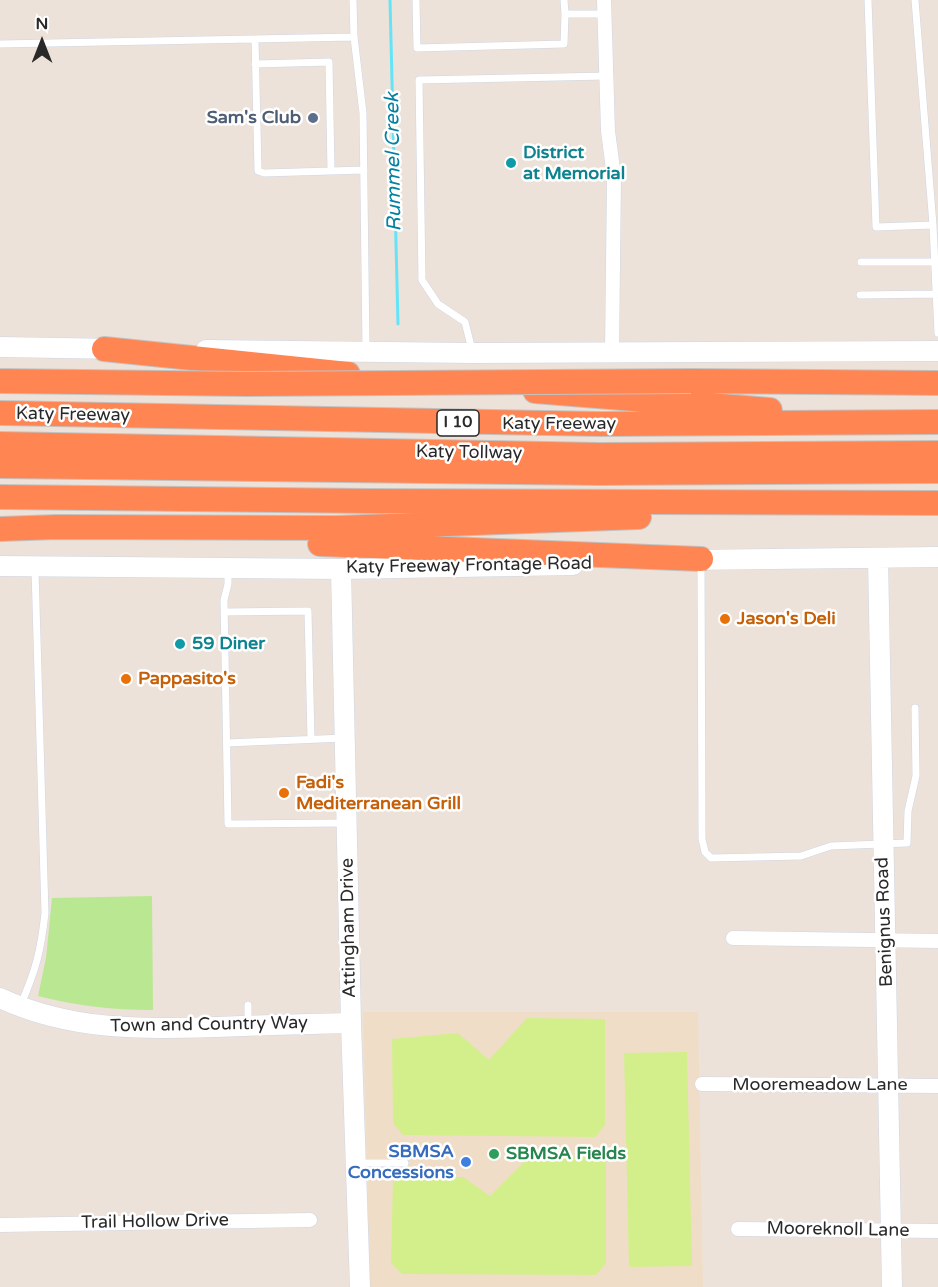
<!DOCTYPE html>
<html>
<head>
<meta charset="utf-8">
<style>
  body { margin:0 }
  #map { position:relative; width:938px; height:1287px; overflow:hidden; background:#ece2d9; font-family:"Varela Round",sans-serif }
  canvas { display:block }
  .north { position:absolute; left:12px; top:12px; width:60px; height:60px; -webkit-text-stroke:4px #fff; paint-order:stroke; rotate:0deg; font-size:16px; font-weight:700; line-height:24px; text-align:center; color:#292929 }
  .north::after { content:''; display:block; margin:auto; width:21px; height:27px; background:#292929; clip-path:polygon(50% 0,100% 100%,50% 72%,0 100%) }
</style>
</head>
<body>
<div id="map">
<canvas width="938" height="1287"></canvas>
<div class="north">N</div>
</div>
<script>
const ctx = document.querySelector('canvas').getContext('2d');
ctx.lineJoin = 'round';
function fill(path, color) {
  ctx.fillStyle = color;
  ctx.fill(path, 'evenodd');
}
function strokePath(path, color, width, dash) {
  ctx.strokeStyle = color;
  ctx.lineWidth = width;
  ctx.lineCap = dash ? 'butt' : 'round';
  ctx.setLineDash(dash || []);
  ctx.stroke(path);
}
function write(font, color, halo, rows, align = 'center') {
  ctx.font = font + ' "Varela Round",sans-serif';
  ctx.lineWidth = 5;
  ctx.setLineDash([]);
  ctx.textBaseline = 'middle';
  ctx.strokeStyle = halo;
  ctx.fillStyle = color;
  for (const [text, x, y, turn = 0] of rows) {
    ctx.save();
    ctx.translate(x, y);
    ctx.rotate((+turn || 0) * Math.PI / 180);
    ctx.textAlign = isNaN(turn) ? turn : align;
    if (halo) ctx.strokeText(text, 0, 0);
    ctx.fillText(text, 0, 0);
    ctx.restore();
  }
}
fill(new Path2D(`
  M 363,1012 L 698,1012 L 703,1287 L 370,1287 Z`), '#f0ddc7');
fill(new Path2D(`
  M 152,896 L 153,1010 C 112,1010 78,1006 38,996 L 46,958 L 52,898 Z`), '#bae792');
fill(new Path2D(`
  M 527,1018 L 605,1019 L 605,1125 L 595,1137 L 403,1135 L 393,1123 L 392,1039 L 458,1033 L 489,1060 Z
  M 687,1052 L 692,1266 L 629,1267 L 624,1053 Z
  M 529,1157 L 606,1157 L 606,1263 L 596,1275 L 402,1274 L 391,1263 L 393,1178 L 463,1177 L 490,1196 Z`), '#d3ef8c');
strokePath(new Path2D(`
  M 390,0 L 398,324`), '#64e4f6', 3);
const lane = new Path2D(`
  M 353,0 L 354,37 L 363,113 L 366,349
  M 416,0 L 417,48 L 564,44 L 565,14 L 604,14
  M 564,0 L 565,14
  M 868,0 L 876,227 L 933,225
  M 915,0 L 933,225 L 938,333
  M 255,39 L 258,171 L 264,173 L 364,170
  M 0,44 L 354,37
  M 255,64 L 329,62 L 331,171
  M 861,262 L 934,262
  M 860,295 L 936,294
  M 472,350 L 465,322 L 438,304 L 422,280 L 419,80 L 606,76
  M 701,562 L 702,839 L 705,852 L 711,858 L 801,856 L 831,846 L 907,843 L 908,811 L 916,776 L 915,708
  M 228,570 L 228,584 L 224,600 L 228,824 L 344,823
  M 225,612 L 308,611 L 311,739
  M 227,743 L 344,738
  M 21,1004 C 36,970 41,950 45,913 L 35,570
  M 248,1005 L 248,1023
  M 358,1163 L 405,1163`);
const street = new Path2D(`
  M 604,0 L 608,131 L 614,177 L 612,353
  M 733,938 L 938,941
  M 702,1084 L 938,1086
  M 0,1225 L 310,1220
  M 738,1229 L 938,1231`);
const secondary = new Path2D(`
  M 0,347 L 119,349
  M 206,350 L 473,353 L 938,351
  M 878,558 L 892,1287
  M 687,560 L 938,557
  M 0,566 L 341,569 L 573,565
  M 341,569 L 351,1023 L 360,1287
  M 0,998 C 72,1031 140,1029 217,1027 C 262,1025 306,1024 351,1023`);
const highway = new Path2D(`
  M 104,349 L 348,374
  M 691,381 L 938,383
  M 535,391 L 770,410
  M 0,413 L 600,424 L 938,422
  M 0,444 L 600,455 L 938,453
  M 0,466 L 599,473 L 938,471
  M 0,497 L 368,501 L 938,503
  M 0,529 L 57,527 L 337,528 L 639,517
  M 320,544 L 701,559`);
strokePath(lane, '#cfd5e3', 8);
strokePath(street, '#cfd5e3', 15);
strokePath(secondary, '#cfd5e3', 21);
strokePath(highway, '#c3c3c3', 26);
strokePath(lane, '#fff', 7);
strokePath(street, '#fff', 14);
strokePath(secondary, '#fff', 20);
strokePath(highway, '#ff8552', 24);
const highwayBridge = new Path2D(`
  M 0,381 L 247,384 L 691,381`);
strokePath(highwayBridge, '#c3c3c3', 26, []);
strokePath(highwayBridge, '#ff8552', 24);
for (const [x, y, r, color] of [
  [313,118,6,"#5c6f8a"],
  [511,163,6,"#0f9aa8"],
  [725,619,6,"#e8710a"],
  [180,644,6,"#0f9aa8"],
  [126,679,6,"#e8710a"],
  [284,793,6,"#e8710a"],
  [494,1154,6,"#2e9e5b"],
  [466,1162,6,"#3f7fe0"]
]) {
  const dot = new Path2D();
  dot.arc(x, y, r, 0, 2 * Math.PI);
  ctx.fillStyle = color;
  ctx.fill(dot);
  strokePath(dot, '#fff', 2);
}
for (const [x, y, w] of [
  [458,423,42]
]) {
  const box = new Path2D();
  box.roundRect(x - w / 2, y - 13, w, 26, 4.5);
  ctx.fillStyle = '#fff';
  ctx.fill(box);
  strokePath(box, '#292929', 1.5);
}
write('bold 16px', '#292929', null, [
  ["I 10",458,423]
]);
write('bold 18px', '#4e5e75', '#fff', [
  ["Sam's Club",301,118]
], 'right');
write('bold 18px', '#0d838f', '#fff', [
  ["District",523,153],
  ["at Memorial",523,174],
  ["59 Diner",192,644]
], 'left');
write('18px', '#292929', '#fff', [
  ["Katy Freeway",73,415,1],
  ["Katy Freeway",559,424],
  ["Katy Tollway",469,453,1],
  ["Katy Freeway Frontage Road",469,566,-1],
  ["Benignus Road",885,922,-92],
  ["Attingham Drive",349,928,-91],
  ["Town and Country Way",209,1025,-1],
  ["Mooremeadow Lane",820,1085],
  ["Trail Hollow Drive",155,1222,-1],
  ["Mooreknoll Lane",838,1230,1]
]);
write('bold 18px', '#c56008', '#fff', [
  ["Jason's Deli",737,619],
  ["Pappasito's",138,679],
  ["Fadi's",296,783],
  ["Mediterranean Grill",296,804]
], 'left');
write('bold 18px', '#366cbe', '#fff', [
  ["SBMSA",454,1152],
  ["Concessions",454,1173]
], 'right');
write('bold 18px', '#27864d', '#fff', [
  ["SBMSA Fields",506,1154]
], 'left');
write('italic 20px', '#0481a1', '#fff', [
  ["Rummel Creek",394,162,-91]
]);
</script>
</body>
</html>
